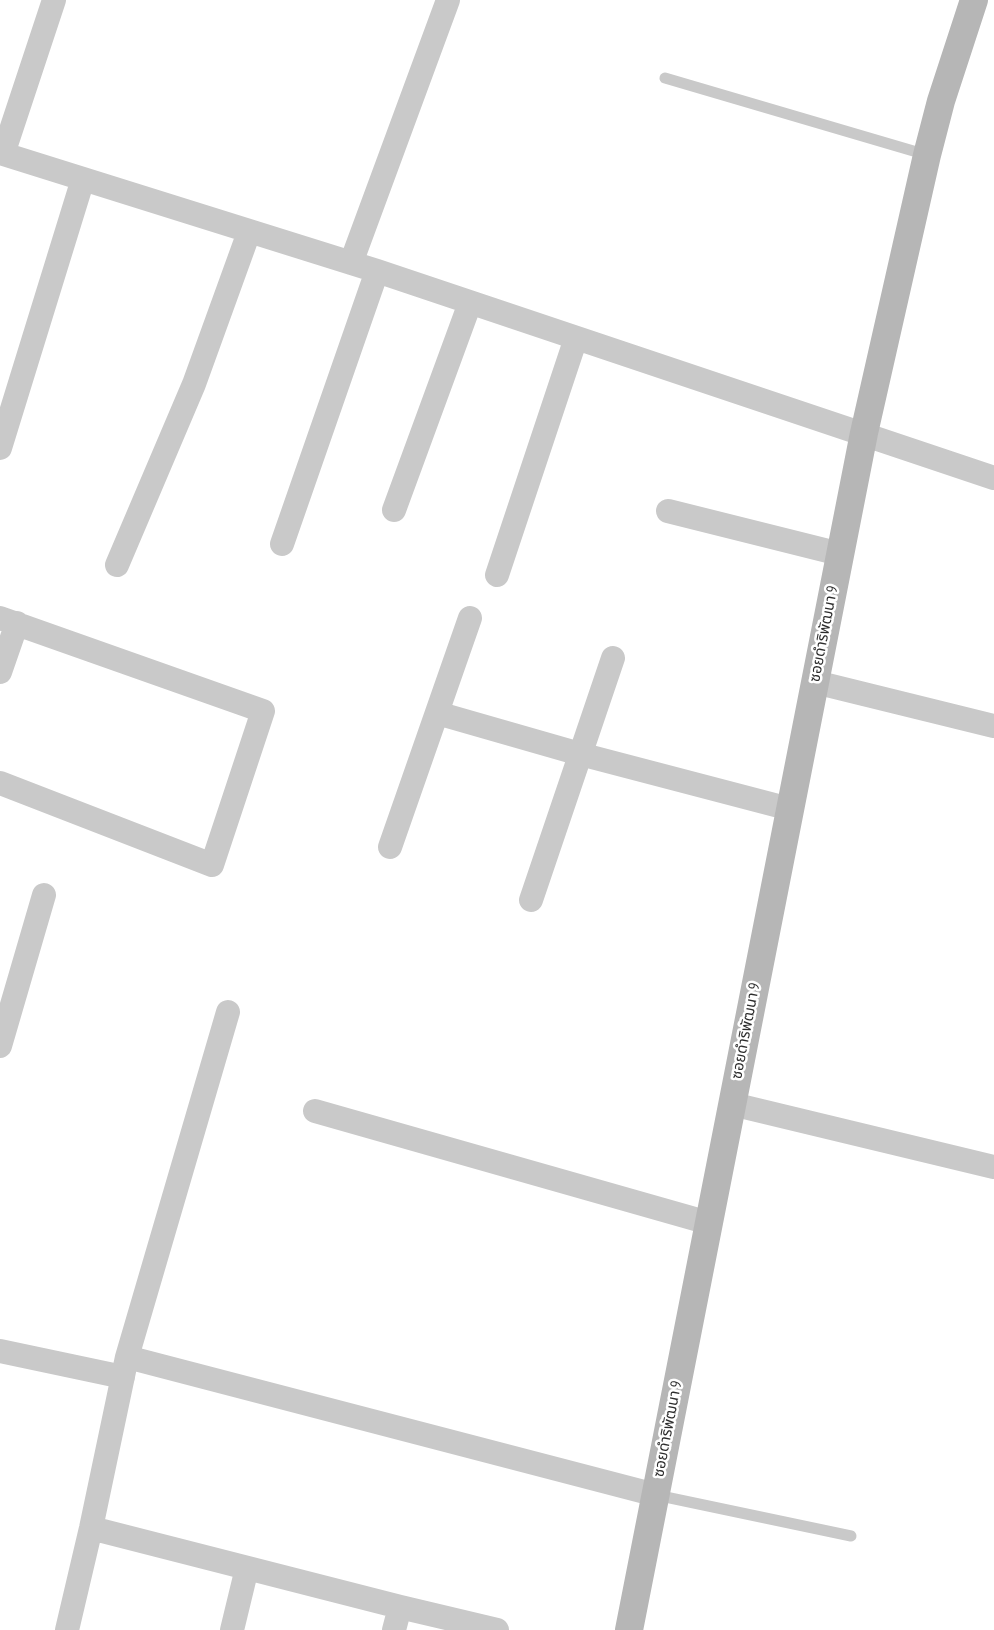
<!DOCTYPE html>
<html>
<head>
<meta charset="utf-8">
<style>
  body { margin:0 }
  canvas { display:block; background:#fff }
</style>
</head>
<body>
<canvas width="994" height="1630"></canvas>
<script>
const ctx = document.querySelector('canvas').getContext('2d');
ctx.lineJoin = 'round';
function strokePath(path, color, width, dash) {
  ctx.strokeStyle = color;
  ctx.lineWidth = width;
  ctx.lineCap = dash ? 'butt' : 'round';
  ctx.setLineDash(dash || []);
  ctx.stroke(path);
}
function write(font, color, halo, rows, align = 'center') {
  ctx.font = font + ' "PT Sans Narrow","Noto Sans Thai",sans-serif';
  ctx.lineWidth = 5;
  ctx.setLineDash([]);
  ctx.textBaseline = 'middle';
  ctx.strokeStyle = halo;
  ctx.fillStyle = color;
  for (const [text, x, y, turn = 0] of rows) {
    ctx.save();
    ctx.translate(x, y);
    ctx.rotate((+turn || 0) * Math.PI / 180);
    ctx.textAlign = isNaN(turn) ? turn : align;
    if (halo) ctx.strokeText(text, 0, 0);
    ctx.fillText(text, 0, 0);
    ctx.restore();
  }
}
strokePath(new Path2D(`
  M 665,78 L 927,155
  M 656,1495 L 851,1536`), '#c9c9c9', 11);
strokePath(new Path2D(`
  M 0,153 L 377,271 L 994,478
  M 3,154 L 54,0
  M 351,263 L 448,0
  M 0,448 L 83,179
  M 394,510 L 470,303
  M 668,511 L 840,554
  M 282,544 L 377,271
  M 117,565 L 194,384 L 249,232
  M 497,575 L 576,338
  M 0,618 L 263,711 L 212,865 L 0,783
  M 0,672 L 17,623
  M 815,682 L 994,726
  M 437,713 L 580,754 L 790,809
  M 390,847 L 470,618
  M 531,900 L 613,658
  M 0,1046 L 44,895
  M 732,1104 L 994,1167
  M 315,1111 L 709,1223
  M 0,1351 L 123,1377
  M 127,1357 L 656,1495
  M 91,1528 L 400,1607 L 497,1630
  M 67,1630 L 91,1528 L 127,1357 L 228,1012
  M 232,1630 L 247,1568
  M 394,1630 L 400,1607`), '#c9c9c9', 24);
strokePath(new Path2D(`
  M 629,1630 L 864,433 L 927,155 L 941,101 L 974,0`), '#b6b6b6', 28);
write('15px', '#2c2c2c', '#fff', [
  ["ซอยดำริพัฒนา 9",824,634,-79],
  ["ซอยดำริพัฒนา 9",746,1031,-79],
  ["ซอยดำริพัฒนา 9",668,1429,-79]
]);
</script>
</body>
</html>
